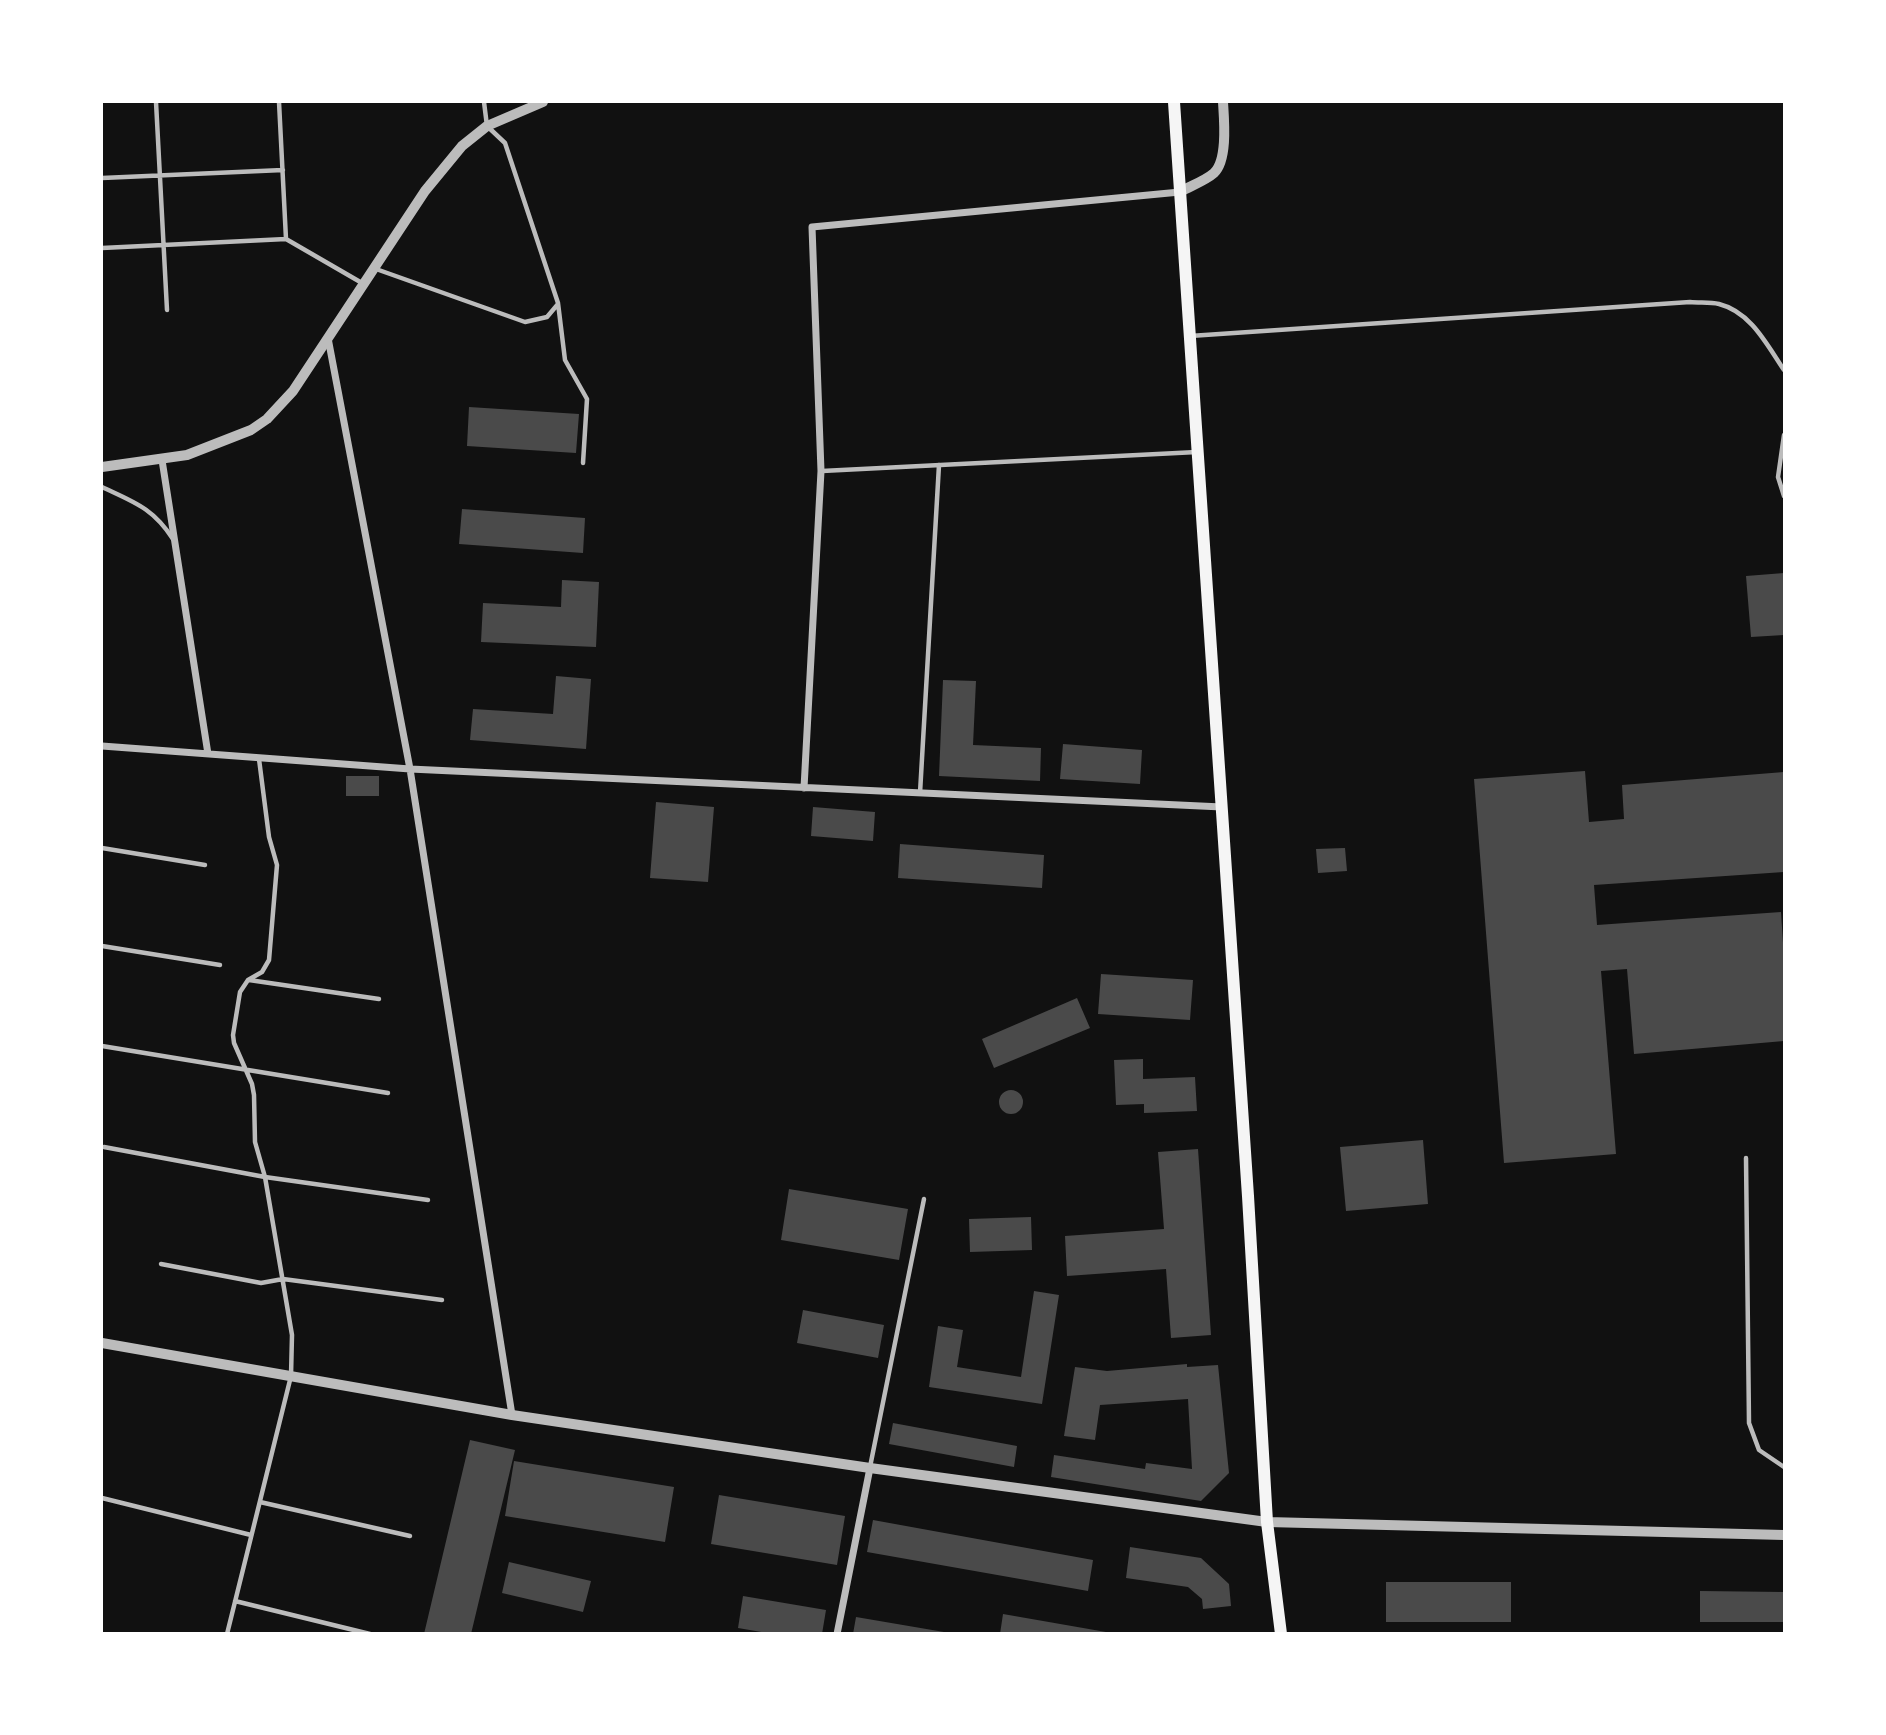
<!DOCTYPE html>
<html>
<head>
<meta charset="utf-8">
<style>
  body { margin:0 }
  #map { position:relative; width:1886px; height:1735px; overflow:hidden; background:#111; font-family:Cabin,sans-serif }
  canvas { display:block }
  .frame { position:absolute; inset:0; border:103px solid #fff; pointer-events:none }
</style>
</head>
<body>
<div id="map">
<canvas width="1886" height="1735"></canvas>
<div class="frame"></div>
</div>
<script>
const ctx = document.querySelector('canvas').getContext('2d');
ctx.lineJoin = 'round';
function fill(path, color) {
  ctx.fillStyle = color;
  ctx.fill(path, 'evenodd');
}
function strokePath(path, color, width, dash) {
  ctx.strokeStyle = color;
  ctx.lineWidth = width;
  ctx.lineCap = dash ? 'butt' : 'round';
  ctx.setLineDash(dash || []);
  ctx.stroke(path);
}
fill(new Path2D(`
  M 469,407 L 579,414 L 576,453 L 467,446 Z
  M 462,509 L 585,518 L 583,553 L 459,544 Z
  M 1784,573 L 1784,635 L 1751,637 L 1746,576 Z
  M 562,580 L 599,582 L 596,647 L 481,642 L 483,603 L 561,607 Z
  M 556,676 L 591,679 L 586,749 L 470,740 L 473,709 L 553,714 Z
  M 943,680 L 976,681 L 973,745 L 1041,748 L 1040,781 L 939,776 Z
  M 1063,744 L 1142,750 L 1140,784 L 1060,779 Z
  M 1585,771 L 1589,822 L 1624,819 L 1622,785 L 1784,772 L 1784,872 L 1594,885 L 1597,925 L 1781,912 L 1784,958 L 1784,1041 L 1634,1054 L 1627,969 L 1601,971 L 1616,1154 L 1504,1163 L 1474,779 Z
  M 346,776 L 379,776 L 379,796 L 346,796 Z
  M 656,802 L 714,807 L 708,882 L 650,878 Z
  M 813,807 L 875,812 L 873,841 L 811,836 Z
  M 900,844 L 1044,855 L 1042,888 L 898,878 Z
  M 1345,848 L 1347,871 L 1318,873 L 1316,849 Z
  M 1101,974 L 1193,980 L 1190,1020 L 1098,1014 Z
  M 1077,998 L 1090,1028 L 994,1068 L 982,1039 Z
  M 1143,1059 L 1143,1079 L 1195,1077 L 1197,1111 L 1144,1113 L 1144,1104 L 1116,1105 L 1114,1060 Z
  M999 1102a12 12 0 1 1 24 0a12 12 0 1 1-24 0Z
  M 1423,1140 L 1428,1204 L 1346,1211 L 1340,1147 Z
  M 1198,1149 L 1211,1335 L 1171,1338 L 1166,1269 L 1067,1276 L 1065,1236 L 1164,1229 L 1158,1152 Z
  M 789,1189 L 908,1209 L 899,1260 L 781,1240 Z
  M 1031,1217 L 1032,1250 L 970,1252 L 969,1219 Z
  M 1034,1291 L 1059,1295 L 1042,1404 L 929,1387 L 938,1326 L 963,1330 L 957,1367 L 1021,1377 Z
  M 803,1310 L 884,1325 L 878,1358 L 797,1343 Z
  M 1187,1364 L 1187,1367 L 1218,1365 L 1229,1473 L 1201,1501 L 1051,1477 L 1054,1455 L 1145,1469 L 1146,1463 L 1192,1469 L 1188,1399 L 1100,1405 L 1095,1440 L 1064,1436 L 1075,1367 L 1107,1371 Z
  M 893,1423 L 1017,1446 L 1014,1467 L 889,1444 Z
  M 470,1440 L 515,1450 L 471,1634 L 424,1634 Z
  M 514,1461 L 674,1487 L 665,1542 L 505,1516 Z
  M 719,1495 L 845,1516 L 837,1565 L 711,1544 Z
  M 873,1520 L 1093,1560 L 1088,1591 L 867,1552 Z
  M 1130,1547 L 1201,1558 L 1229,1584 L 1231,1606 L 1203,1609 L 1202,1599 L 1188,1587 L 1126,1578 Z
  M 509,1562 L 591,1581 L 583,1612 L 502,1593 Z
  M 1386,1582 L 1511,1582 L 1511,1622 L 1386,1622 Z
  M 1700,1591 L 1784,1592 L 1784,1622 L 1700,1622 Z
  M 743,1596 L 826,1610 L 822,1634 L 773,1634 L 738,1628 Z
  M 1003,1614 L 1106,1632 L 1106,1634 L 1000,1634 Z
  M 856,1617 L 944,1632 L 944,1634 L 853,1634 Z`), '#4a4a4a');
strokePath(new Path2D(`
  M 156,102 L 167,310
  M 279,102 L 286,239
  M 484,102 L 487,126 L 505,143 L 558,303 L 565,360 L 587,399 L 583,463
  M 102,178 L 283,170
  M 102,248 L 286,239 L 362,283
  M 376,269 L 525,322 L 547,317 L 558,304
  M 1190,336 L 1690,302 C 1700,303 1710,302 1719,304 C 1751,312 1767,345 1784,370
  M 1784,435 L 1778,477 L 1784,496
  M 822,471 L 1197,452
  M 102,487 C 134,502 153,508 173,539
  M 920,793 L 939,465
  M 102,848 L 205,865
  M 102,946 L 220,965
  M 249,980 L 379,999
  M 102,1046 L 388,1093
  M 104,1147 L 265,1177 L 428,1200
  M 1746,1158 L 1749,1423 L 1759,1450 L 1784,1467
  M 161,1264 L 261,1283 L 283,1279 L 442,1300
  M 870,1467 L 924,1199
  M 102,1498 L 251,1535
  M 260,1502 L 410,1536
  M 235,1601 L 370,1634
  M 227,1634 L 291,1376 L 292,1335 L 265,1177 L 255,1142 L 254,1095 L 252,1084 L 234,1043 L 233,1035 L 240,992 L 248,980 L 262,972 L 269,960 L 277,865 L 269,837 L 259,759`), '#bcbcbc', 4.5);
strokePath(new Path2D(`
  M 328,338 L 410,769 L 512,1415
  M 162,460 L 208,754
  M 102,746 L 410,769 L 1222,807
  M 804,788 L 821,471 L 812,227 L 1180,192
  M 837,1634 L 870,1468`), '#bcbcbc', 7);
strokePath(new Path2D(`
  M 1180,192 C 1190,186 1205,181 1214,173 C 1228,160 1224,119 1223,102
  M 102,467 L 187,455 L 251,430 L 267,419 L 293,391 L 425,191 L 462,146 L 487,126 L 543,102
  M 102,1343 L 512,1415 L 870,1468 L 1267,1522 L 1784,1535`), '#bcbcbc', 10);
strokePath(new Path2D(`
  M 1174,102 L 1248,1196 L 1267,1522 L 1281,1634`), '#f5f5f5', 12);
</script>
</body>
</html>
